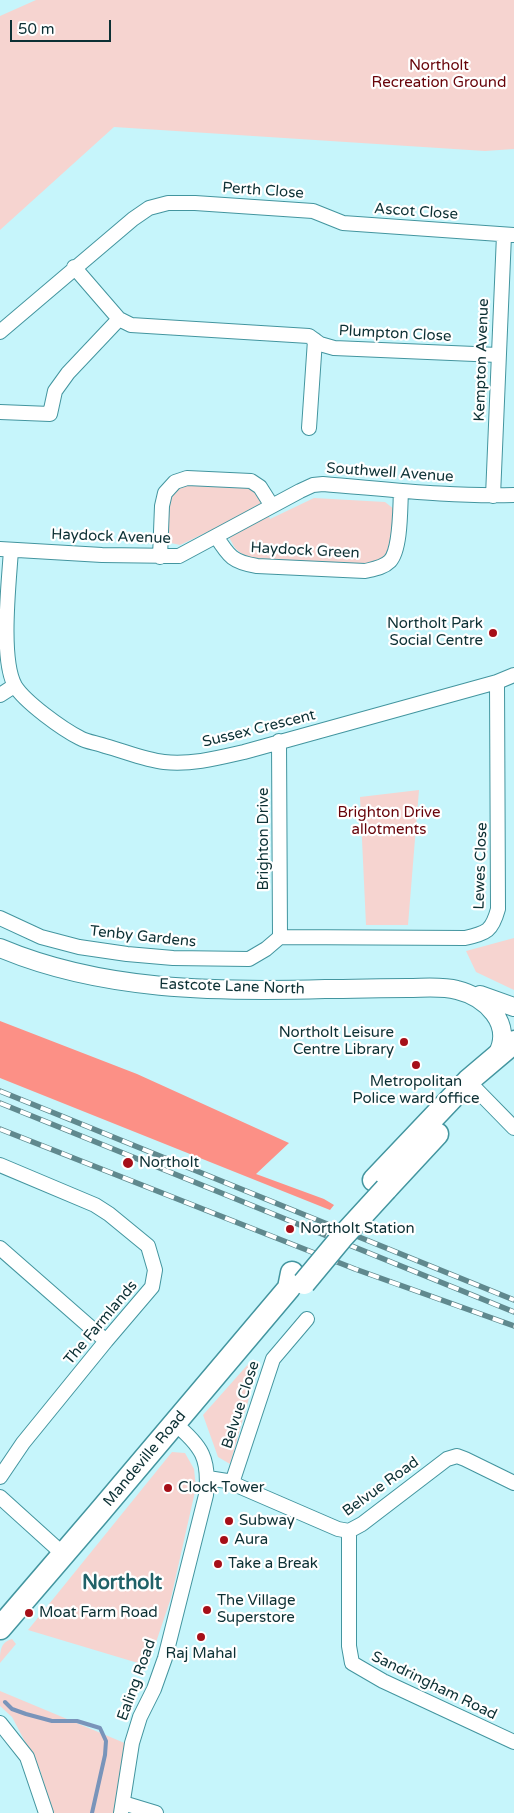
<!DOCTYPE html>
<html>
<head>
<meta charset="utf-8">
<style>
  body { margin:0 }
  #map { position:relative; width:514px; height:1813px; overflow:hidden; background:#c6f5fb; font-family:"Varela Round",sans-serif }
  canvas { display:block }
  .scale { position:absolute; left:10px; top:20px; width:101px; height:22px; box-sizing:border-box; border:2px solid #0c3034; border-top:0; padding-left:6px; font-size:15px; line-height:18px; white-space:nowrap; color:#0c3034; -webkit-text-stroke:4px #fff; paint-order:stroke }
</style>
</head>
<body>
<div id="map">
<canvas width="514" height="1813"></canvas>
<div class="scale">50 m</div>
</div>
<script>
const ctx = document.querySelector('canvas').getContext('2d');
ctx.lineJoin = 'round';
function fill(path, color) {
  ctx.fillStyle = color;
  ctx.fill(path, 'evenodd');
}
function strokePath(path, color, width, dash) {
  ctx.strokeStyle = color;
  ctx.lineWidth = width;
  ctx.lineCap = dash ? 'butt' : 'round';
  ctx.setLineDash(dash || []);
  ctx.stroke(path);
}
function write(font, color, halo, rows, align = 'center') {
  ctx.font = font + ' "Varela Round",sans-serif';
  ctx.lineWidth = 4.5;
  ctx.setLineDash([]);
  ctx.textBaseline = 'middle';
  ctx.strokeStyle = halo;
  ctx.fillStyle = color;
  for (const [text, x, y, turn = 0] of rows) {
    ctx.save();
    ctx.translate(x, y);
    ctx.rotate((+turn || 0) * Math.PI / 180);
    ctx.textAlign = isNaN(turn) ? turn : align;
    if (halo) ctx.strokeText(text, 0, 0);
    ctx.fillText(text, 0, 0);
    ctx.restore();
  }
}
fill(new Path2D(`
  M 36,0 L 514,0 L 514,149 L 485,151 L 114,127 L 0,230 L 0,16 Z
  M 189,482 L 249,486 L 261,498 L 270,519 L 314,498 L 385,502 L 394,509 L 391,546 L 384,559 L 367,564 L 247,559 L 235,548 L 222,525 L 180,545 L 171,543 L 167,535 L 170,499 L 177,489 Z
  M 419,790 L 408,925 L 366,925 L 360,797 Z
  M 514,938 L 514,990 L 476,972 L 466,951 Z
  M 250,1362 L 258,1367 L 230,1464 L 218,1457 L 203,1415 Z
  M 172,1452 L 185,1453 L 194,1469 L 196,1487 L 171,1598 L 148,1666 L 28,1630 Z
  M 12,1639 L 16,1644 L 0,1663 C 0,1652 0,1642 12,1639 Z
  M 0,1691 L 127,1744 L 114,1813 L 52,1813 L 40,1770 L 12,1717 L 0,1706 Z`), '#f6d4d0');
fill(new Path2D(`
  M 0,1021 L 137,1074 L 289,1143 L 256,1174 L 324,1199 L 334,1205 L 330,1210 L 0,1078 Z`), '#fc9086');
strokePath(new Path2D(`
  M 5,1702 L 12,1709 L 26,1714 L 52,1721 L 77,1721 L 100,1728 L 106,1741 L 105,1755 L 92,1813`), '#7994ba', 4);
const minor = new Path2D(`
  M 74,267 L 119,319 L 131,325 L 309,336 L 320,344 L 334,348 L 498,355
  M 0,332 L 133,219 L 149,208 L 168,203 L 195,203 L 313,211 L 343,223 L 514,235
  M 0,412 L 50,414 L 55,391 L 68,373 L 119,319
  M 309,428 L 315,340
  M 493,496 L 504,235
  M 216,536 C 229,557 233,562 257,566 L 365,571 C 374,569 383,568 390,561 C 401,549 400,508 401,491
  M 0,549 L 102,555 L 179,556 L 300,491 L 313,485 L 323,484 C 386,489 451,497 514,495
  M 11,550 C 9,582 0,659 15,686 C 25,702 62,729 80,738 C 87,742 97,743 105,746 C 124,751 145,760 164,762 C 191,765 218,758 244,752 L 497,682 L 514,675
  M 160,557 L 162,506 L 165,493 L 175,482 L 187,478 L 251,481 L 260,487 L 272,506
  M 0,695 L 14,686
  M 279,741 L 280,937
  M 0,918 L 41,937 L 79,947 L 127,954 L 173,958 L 249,959 L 266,949 L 280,937
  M 280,937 L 465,938 C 487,933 492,931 498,909 L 497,682
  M 468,1081 L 514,1128
  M 0,1165 L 95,1205 L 109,1214 L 148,1246 L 155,1270 L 152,1287 L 106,1341 L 23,1443 L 0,1477
  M 0,1248 L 106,1341
  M 208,1478 L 227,1481 L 338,1529 L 349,1531 L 362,1524 L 447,1459 L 457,1456 L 465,1459 L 514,1483
  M 232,1483 L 273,1359 L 307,1319
  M 0,1497 L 63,1554
  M 349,1531 L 349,1646 L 352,1663 L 383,1681 L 514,1742
  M 0,1723 L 27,1757 L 46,1813
  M 123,1803 L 156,1813
  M 121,1813 L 132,1743 L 140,1717 L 154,1689 L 165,1658 L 206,1495 C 210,1459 202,1446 174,1423`);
const tertiary = new Path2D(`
  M 0,948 C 102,991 216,992 325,989 C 353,989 381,988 408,988 C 424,988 442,986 457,990 C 486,997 514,1024 497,1055
  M 480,995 L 514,1007`);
const primary = new Path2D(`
  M 374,1180 L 468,1081 L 514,1042
  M 386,1189 L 437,1134
  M 0,1628 L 98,1514 L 289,1288 L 292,1273`);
strokePath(minor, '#43959f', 16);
strokePath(tertiary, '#43959f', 20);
strokePath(primary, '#43959f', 25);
strokePath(minor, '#fff', 14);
strokePath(tertiary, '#fff', 18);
strokePath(primary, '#fff', 22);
const rail = new Path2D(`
  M 0,1091 L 514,1300
  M 0,1103 L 514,1312
  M 0,1129 L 355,1269 L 514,1326`);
strokePath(rail, '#60898e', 5.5);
strokePath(rail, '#fff', 4, [11]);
const primaryBridge = new Path2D(`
  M 304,1283 L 343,1236 L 386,1189`);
strokePath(primaryBridge, '#43959f', 25, []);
strokePath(primaryBridge, '#fff', 22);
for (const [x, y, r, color] of [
  [493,633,5,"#a60f18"],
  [404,1042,5,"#a60f18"],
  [416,1065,5,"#a60f18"],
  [128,1163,6,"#a60f18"],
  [290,1229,5,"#a60f18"],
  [168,1488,5,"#a60f18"],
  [229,1521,5,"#a60f18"],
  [224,1540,5,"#a60f18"],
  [218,1564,5,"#a60f18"],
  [207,1610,5,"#a60f18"],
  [29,1613,5,"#a60f18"],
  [201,1637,5,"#a60f18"]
]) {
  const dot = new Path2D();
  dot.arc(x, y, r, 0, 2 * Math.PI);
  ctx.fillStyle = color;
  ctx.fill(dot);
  strokePath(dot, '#fff', 2);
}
write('15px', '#670309', '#fff', [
  ["Northolt",439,66],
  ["Recreation Ground",439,83],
  ["Brighton Drive",389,813],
  ["allotments",389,830]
]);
write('15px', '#0c3034', '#fff', [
  ["Perth Close",263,191,4],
  ["Ascot Close",416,212,4],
  ["Plumpton Close",395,334,3],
  ["Kempton Avenue",482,360,-88],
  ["Southwell Avenue",390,473,4],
  ["Haydock Avenue",111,537,2],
  ["Haydock Green",305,551,3],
  ["Sussex Crescent",259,729,-14],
  ["Brighton Drive",264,839,-90],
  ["Lewes Close",481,866,-88],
  ["Tenby Gardens",143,937,6],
  ["Eastcote Lane North",232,987,2],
  ["The Farmlands",101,1323,-50],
  ["Belvue Close",241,1405,-72],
  ["Mandeville Road",145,1459,-50],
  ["Belvue Road",381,1487,-36],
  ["Ealing Road",137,1680,-70],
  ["Sandringham Road",434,1686,26]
]);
write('15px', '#0c3034', '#fff', [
  ["Northolt Park",483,624,"right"],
  ["Social Centre",483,641,"right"],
  ["Northolt Leisure",394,1033,"right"],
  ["Centre Library",394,1050,"right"],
  ["Metropolitan",416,1082,"center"],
  ["Police ward office",416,1099,"center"],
  ["Northolt",139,1163],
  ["Northolt Station",300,1229],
  ["Clock Tower",178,1488],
  ["Subway",239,1521],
  ["Aura",234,1540],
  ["Take a Break",228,1564],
  ["The Village",217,1601],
  ["Superstore",217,1618],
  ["Moat Farm Road",39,1613],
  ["Raj Mahal",201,1654,"center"]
], 'left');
write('bold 20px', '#206168', '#fff', [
  ["Northolt",122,1584]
]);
</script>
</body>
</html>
